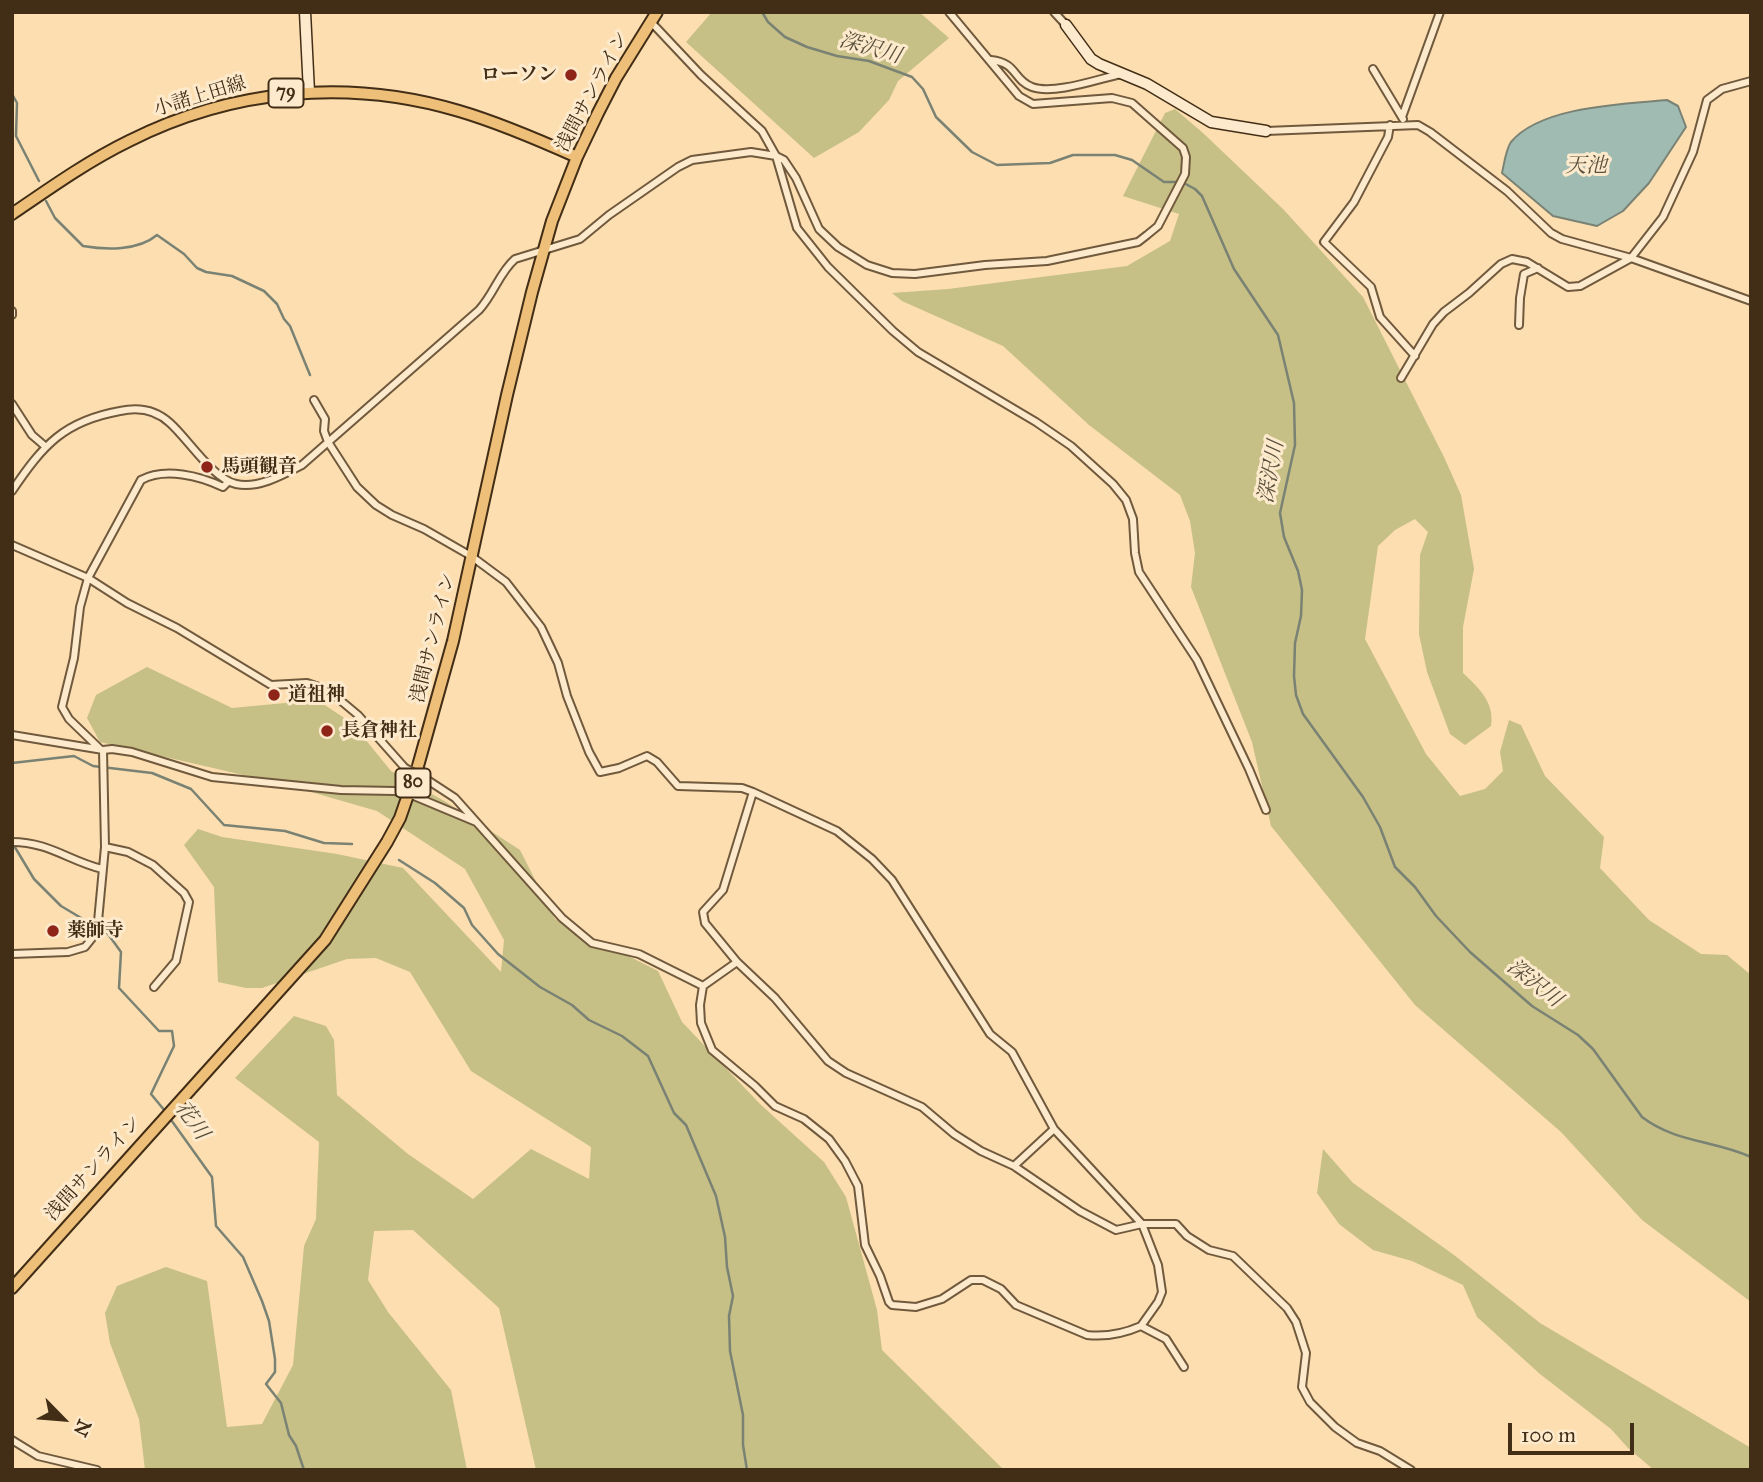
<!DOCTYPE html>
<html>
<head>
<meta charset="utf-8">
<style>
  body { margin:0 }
  #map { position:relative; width:1763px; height:1482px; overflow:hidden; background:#fcdeb0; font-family:"IM FELL Great Primer",serif }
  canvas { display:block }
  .frame { position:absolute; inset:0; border:14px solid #422d16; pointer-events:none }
  .north { position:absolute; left:28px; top:1384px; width:70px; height:70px; -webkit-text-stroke:5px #fdeacc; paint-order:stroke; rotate:115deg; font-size:19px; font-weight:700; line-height:28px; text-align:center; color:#422d16 }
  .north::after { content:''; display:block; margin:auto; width:24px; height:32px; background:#422d16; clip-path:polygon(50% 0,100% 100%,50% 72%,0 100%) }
  .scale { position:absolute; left:1508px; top:1423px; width:126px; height:32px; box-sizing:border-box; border:4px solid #422d16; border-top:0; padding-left:9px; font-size:21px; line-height:24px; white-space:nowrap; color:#422d16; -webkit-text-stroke:5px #fdeacc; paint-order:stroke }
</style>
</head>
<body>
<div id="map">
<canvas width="1763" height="1482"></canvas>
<div class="frame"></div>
<div class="north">N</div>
<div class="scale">100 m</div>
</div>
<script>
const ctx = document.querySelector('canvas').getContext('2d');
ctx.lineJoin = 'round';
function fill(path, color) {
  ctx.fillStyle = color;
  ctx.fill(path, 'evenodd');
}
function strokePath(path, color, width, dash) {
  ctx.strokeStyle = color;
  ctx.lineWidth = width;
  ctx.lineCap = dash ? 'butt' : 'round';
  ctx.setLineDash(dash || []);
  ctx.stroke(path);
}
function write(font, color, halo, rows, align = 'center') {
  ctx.font = font + ' "IM FELL Great Primer","Noto Serif JP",serif';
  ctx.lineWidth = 6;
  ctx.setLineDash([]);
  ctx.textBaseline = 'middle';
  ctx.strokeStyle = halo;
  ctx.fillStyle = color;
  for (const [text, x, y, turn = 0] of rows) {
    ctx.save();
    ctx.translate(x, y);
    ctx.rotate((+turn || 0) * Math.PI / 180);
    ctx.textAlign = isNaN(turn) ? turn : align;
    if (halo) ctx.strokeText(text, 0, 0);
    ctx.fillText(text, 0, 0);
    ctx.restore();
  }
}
fill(new Path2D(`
  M 712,12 L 919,12 L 949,38 L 898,81 L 889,100 L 859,132 L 814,158 L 686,42 Z
  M 1175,109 L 1203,133 L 1284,210 L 1363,297 L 1444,457 L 1461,495 L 1474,569 L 1463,627 L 1463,673 C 1479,688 1495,703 1491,726 L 1465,745 L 1450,734 L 1427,672 L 1419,634 L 1420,555 L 1428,532 L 1415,519 L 1395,530 L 1378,546 L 1365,639 L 1426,754 L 1460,796 L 1485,789 L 1503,771 L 1500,752 L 1509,720 L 1521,725 L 1545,776 L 1604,837 L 1600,868 L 1649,920 L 1701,954 L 1727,955 L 1751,975 L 1751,1302 L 1642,1220 L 1561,1132 L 1415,1005 L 1271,826 L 1252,742 L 1191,587 L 1195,553 L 1190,521 L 1180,495 L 1089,425 L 1003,346 L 902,301 L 892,293 L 948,289 L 1127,266 L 1170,241 L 1179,214 L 1123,196 L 1165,113 Z
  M 147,667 L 232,708 L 317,700 L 352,723 L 391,771 L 446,802 L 520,850 L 555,919 L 658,971 L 682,1022 L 760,1104 L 824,1162 L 846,1197 L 877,1310 L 882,1350 L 1004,1470 L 536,1470 L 499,1308 L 413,1230 L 374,1231 L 368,1280 L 388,1312 L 451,1390 L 467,1470 L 145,1470 L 139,1419 L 110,1343 L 105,1313 L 117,1286 L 166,1267 L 207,1281 L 227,1427 L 262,1424 L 293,1365 L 304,1246 L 316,1219 L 319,1142 L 235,1078 L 294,1016 L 326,1026 L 334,1040 L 337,1095 L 408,1154 L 473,1199 L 531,1149 L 589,1179 L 591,1147 L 471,1071 L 410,972 L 376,958 L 347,959 L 262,988 L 246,988 L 218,982 L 214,887 L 184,845 L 198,829 L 222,837 L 337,854 L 403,868 L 501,972 L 504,940 L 465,869 L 377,811 L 287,785 L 100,742 L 87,718 L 96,695 Z
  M 1323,1149 L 1353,1183 L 1454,1255 L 1540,1323 L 1751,1448 L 1751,1470 L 1654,1470 L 1628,1448 L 1611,1429 L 1540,1374 L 1477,1317 L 1463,1285 L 1412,1261 L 1373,1250 L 1339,1224 L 1317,1193 Z`), '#c6bf86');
const water = new Path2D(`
  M 1667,100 L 1678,106 L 1686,127 L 1649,183 L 1623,211 L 1597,226 L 1553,216 L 1502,173 C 1504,164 1506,149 1511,142 C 1541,106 1624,104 1667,100 Z`);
fill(water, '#a0bbb2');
strokePath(water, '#7a8274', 2);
strokePath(new Path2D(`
  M 762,12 L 768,22 L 785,37 L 807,47 L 837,56 L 869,61 L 912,77 L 923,89 L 936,117 L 972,152 L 997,165 L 1050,163 L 1073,155 L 1115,155 L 1132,160 L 1164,182 L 1182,182 L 1195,189 L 1202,196 L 1234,269 L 1278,335 L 1294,403 L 1295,445 L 1280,513 L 1284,537 L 1298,571 L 1302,590 L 1301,616 L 1295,643 L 1294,676 L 1296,695 L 1303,714 L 1363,797 L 1380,827 L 1395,867 L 1415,887 L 1436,916 L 1470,952 L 1532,1006 L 1578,1035 L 1593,1049 L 1642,1117 C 1676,1143 1714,1140 1751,1157
  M 12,94 L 17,103 L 16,136 L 39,181
  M 46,201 L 55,218 L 83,246 C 106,250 138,251 157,235 L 184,254 L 197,268 L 206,272 L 232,276 L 264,291 L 277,304 L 284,319 L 290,326 L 310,375
  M 12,763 L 74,756 L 93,766 L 152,773 L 191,789 L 224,825 L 285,831 L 324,843 L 352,844
  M 13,844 L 34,879 L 61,906 L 108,934 L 121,952 L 119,988 L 159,1031 L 172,1031 L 174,1046 L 151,1094 L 165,1111
  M 399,860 L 435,883 L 464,908 L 472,925 L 498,954 L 540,987 L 572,1005 L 589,1020 L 622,1036 L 648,1056 L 674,1113 L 686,1125 L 716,1196 L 725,1237 L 727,1267 L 733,1296 L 729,1316 L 730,1351 L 743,1415 L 743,1445 L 747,1470
  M 169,1117 L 212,1177 L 216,1226 L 243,1257 L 262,1301 L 269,1321 L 275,1359 L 275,1372 L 266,1384 L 281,1403 L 289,1435 L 296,1446 L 304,1470`), '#7a8274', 2.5);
const street = new Path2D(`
  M 1054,12 L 1066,25
  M 651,22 L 701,75 L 762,131 L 776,156 L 797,228 L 828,267 L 893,331 L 918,352 L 1036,422 L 1071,446 L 1113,484 L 1126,500 L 1133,519 L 1135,553 L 1139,572 L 1197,660 L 1249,769 L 1266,810
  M 991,60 C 1018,63 1012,79 1032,87 C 1054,95 1098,79 1121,74
  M 1373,69 L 1403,119
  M 1402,117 L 1440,12
  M 1390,125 L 1388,137 L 1354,202 L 1324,242 L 1371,287 L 1380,317 L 1415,356
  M 1266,131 L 1418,125 L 1430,132 L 1507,191 L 1551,233 L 1562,239 L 1631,258 L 1751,301
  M 12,311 L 12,315
  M 1519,325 L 1520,298 L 1524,274 L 1538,268
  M 1401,378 L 1433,324 L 1444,312 L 1469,293 L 1501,264 L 1512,259 L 1527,262 L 1568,287 L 1580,286 L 1631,258 L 1663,217 L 1693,152 L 1707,100 L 1722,89 L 1751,81
  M 314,400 L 325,419 L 324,431 L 328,442 L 357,487 L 376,505 L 392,515 L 424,529 L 471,556 L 506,582 L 541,627 L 558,663 L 567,696 L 589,752 L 600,772 L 619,768 L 647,756 L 657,762 L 678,786 L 742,788 L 753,792 L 837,831 L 872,859 L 892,880 L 990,1034 L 1012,1052 L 1054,1129 L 1142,1224 L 1158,1265 L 1162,1292 L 1158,1302 L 1141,1326
  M 12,404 L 32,435 L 46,447
  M 12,491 C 43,445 64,421 120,411 C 138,407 156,410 170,423 C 188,439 213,479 236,484 C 258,489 283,475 302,465 L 479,310 C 494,294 499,273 515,259 L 580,239 L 609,215 L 678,167 L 692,160 L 751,152 L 776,156 L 784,160 L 796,178 L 819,229 L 838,247 L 867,265 L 892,273 L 915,274 L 985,265 L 1047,261 L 1138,242 L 1147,235 L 1158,226 L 1185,174 L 1186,157 L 1183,148 L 1132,103 L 1112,98 L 1033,104 L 1019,96 L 949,12
  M 12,545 L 88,578 L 127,603 L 177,628 L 271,685 L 307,683 L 328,690 L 358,715 L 405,768
  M 12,735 L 103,750 L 112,749 L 132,752 L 212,777 L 341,790 L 395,791 L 409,794 L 476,822
  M 100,749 L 69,719 L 62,707 L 74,658 L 80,607 L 88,578 L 141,480 C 165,467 200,476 223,487 L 228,482
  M 429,781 L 455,798 L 562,918 L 592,943 L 639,954 L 703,986
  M 753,792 L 723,890 L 703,912 L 705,923 L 737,962 L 775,998 L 828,1061 L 846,1073 L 922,1107 L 954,1134 L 981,1151 L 1014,1166 L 1080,1211 L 1116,1230 L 1142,1224 L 1176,1224 L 1187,1236 L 1209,1250 L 1233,1256 L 1287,1308 L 1296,1322 L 1306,1353 L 1302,1387 L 1310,1402 L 1335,1427 L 1357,1443 L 1380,1451 L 1411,1470
  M 12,842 C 49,842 69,861 102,869
  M 105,847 L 128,852 L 153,865 L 184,893 L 189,902 L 176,961 L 154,987
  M 12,954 L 68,952 L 85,947 L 97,932 L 105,847 L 103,750
  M 737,962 L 703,986 L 700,1005 L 701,1023 L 712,1050 L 755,1086 L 775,1106 L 804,1119 L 829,1139 L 845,1161 L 858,1186 L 865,1245 L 880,1276 L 889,1302 L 892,1305 L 916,1307 L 942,1299 L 971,1280 L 983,1280 L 1001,1289 L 1016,1305 L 1087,1335 C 1105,1337 1125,1333 1141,1326 L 1166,1339 L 1184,1367
  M 1014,1166 L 1054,1129
  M 12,1440 L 38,1456 L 97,1470`);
const secondary = new Path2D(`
  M 305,12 L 309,92
  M 1066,25 L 1091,59 L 1099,64 L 1147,84 L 1211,122 L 1266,131`);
const primary = new Path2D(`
  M 12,214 C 50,188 88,161 129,141 C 232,89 348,78 459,111 C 500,123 539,140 577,157
  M 12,1288 L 325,940 L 387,842 L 400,818 L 418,766 L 453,641 L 507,395 L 532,292 L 552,221 L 577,157 L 598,113 L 616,78 L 657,12`);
strokePath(street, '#70593c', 10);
strokePath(secondary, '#422d16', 13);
strokePath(primary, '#422d16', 14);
strokePath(street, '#fdeacc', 6);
strokePath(secondary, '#fdeacc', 10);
strokePath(primary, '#eebf78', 10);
const streetBridge = new Path2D(`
  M 405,768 L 429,781`);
strokePath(streetBridge, '#70593c', 10, []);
strokePath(streetBridge, '#fdeacc', 6);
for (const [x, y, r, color] of [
  [571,75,7,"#8f2418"],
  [207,467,7,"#8f2418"],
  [274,695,7,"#8f2418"],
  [327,731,7,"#8f2418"],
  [53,931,7,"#8f2418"]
]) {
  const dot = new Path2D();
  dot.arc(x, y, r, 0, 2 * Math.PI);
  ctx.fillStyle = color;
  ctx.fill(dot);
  strokePath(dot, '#fdeacc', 2.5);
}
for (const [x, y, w] of [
  [286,93,35],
  [413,783,35]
]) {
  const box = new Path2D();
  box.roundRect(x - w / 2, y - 14.5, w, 29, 5);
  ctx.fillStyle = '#fdeacc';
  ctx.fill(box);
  strokePath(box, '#422d16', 2);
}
write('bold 18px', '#422d16', null, [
  ["79",286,93],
  ["80",413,783]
]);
write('bold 19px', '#422d16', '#fdeacc', [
  ["ローソン",557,75,"right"],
  ["馬頭観音",221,467],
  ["道祖神",288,695],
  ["長倉神社",341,731],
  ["薬師寺",67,931]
], 'left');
write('19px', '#422d16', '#fdeacc', [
  ["浅間サンライン",593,92,-62],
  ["小諸上田線",200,97,-17],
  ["浅間サンライン",434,638,-76],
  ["浅間サンライン",94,1169,-48]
]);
write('italic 21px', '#5a503d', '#fdeacc', [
  ["深沢川",870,49,16],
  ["天池",1586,167],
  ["深沢川",1272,472,-80],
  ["深沢川",1534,984,38],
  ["花川",191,1121,54]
]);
</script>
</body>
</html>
